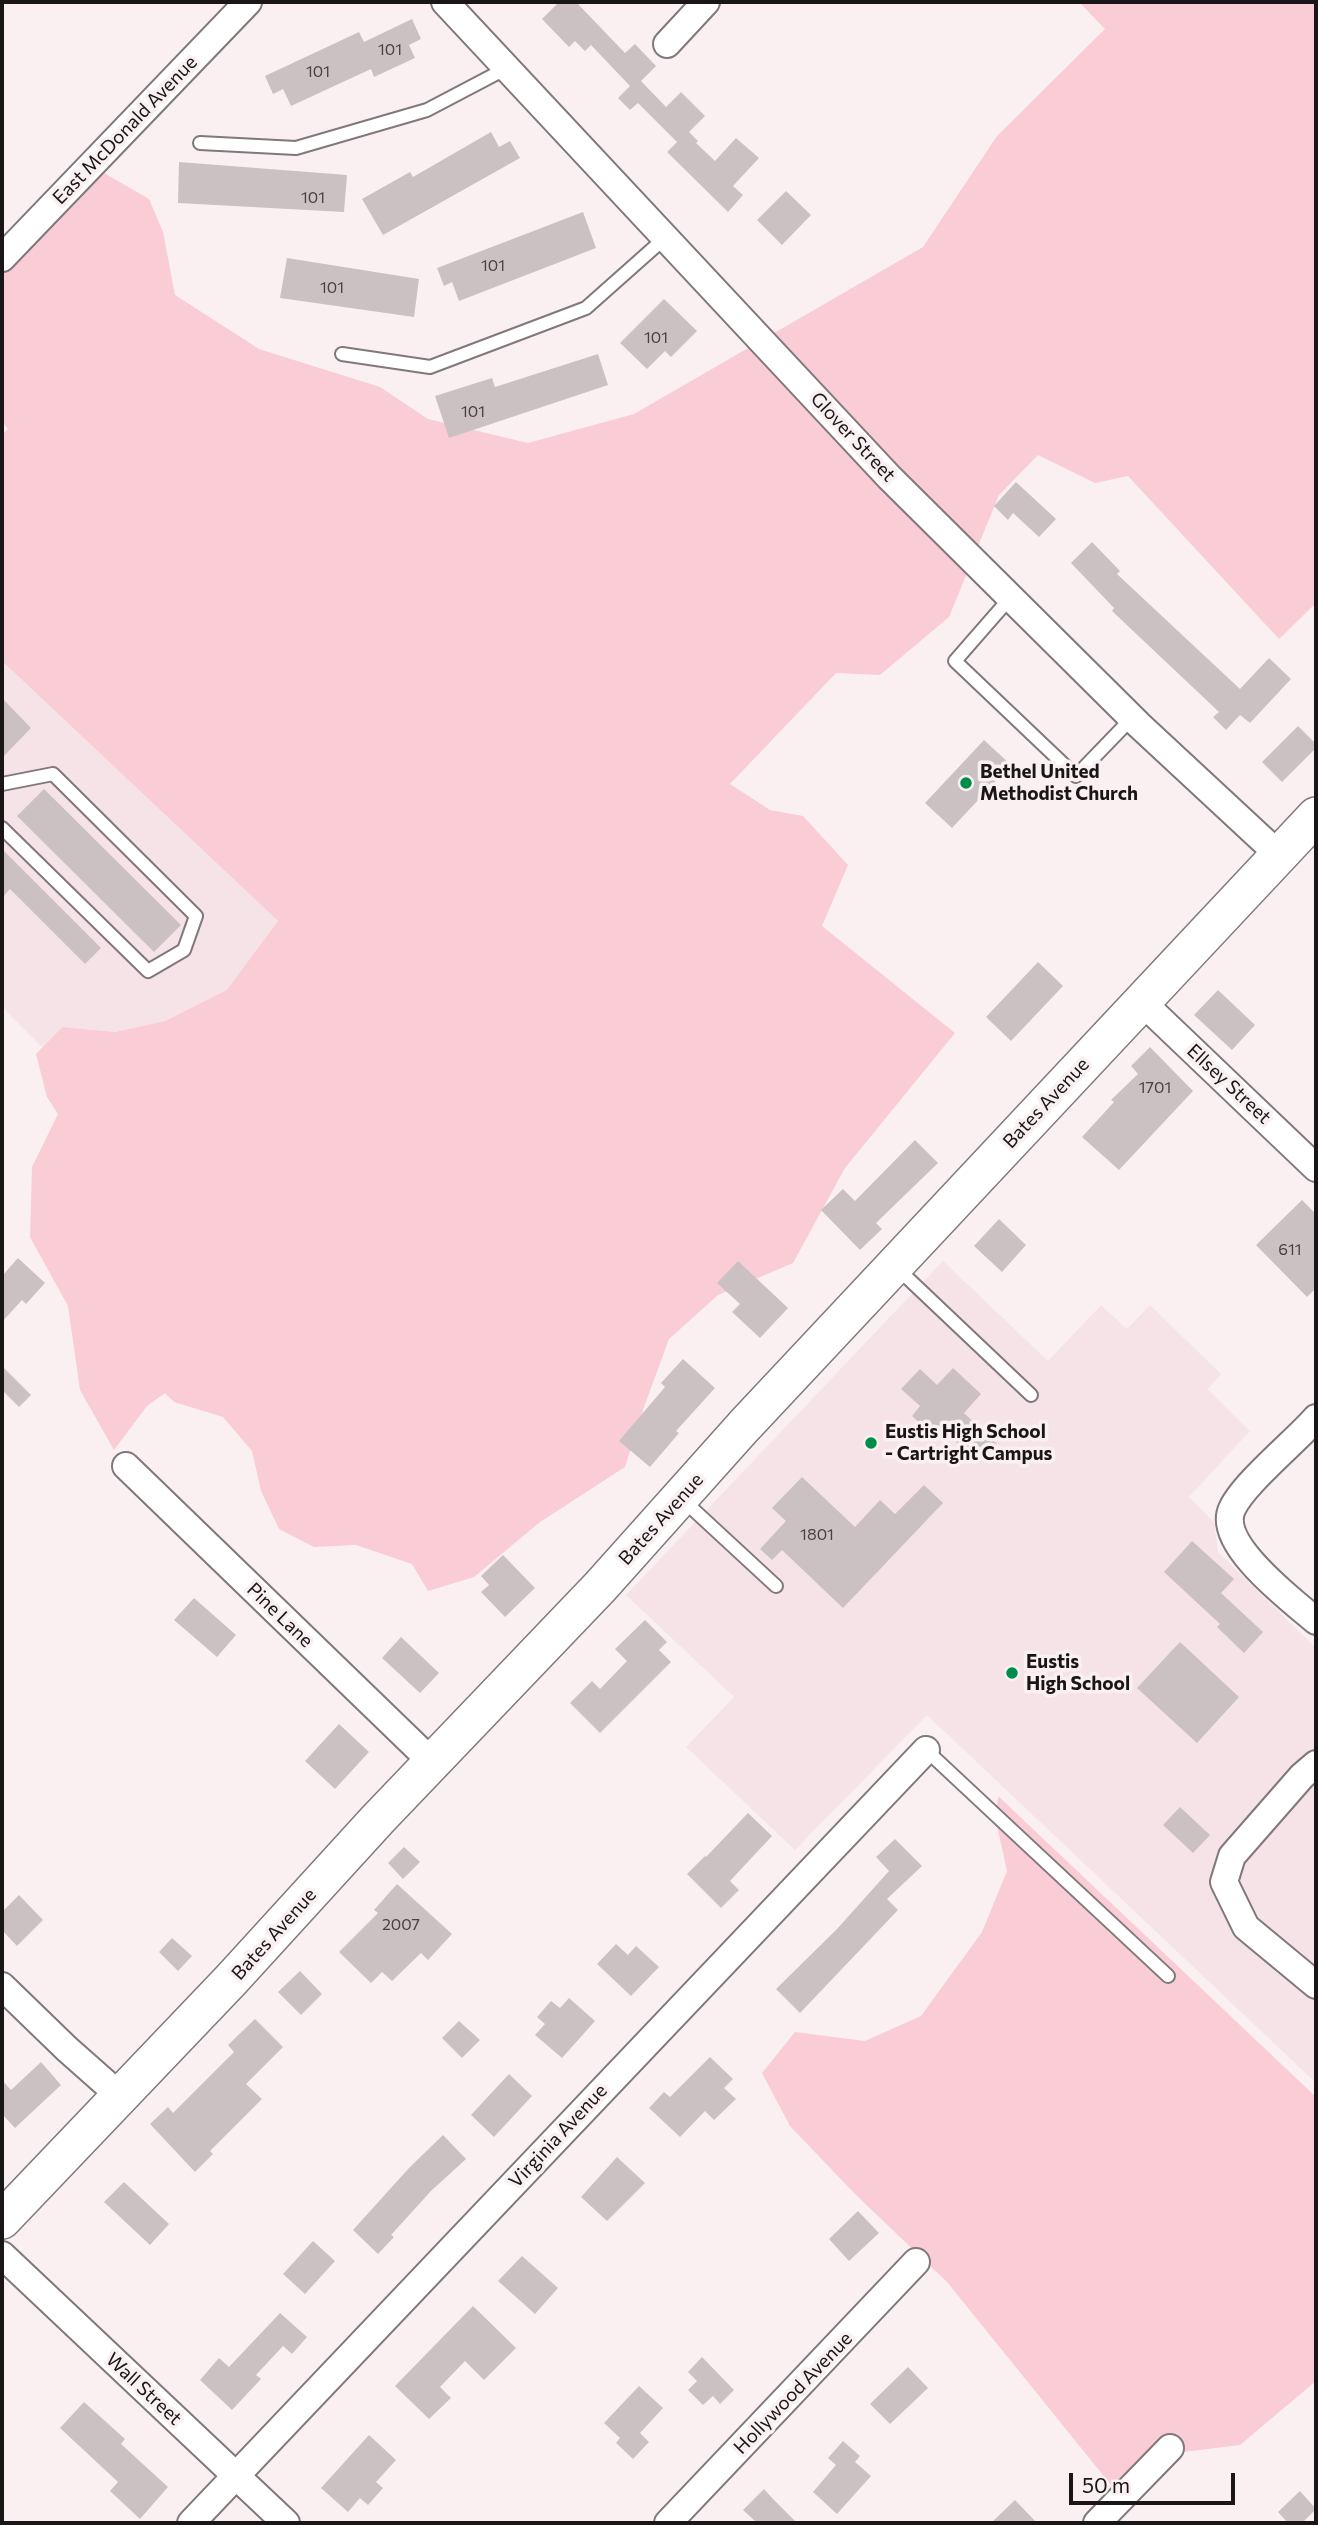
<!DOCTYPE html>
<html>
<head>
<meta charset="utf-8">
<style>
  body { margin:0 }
  #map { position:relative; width:1318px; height:2525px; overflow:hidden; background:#faf0f2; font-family:Commissioner,sans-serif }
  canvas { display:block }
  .frame { position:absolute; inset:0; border:4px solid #1a1617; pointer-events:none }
  .scale { position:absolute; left:1069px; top:2473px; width:166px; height:32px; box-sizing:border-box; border:4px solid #1a1617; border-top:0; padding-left:9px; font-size:21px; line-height:24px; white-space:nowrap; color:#1a1617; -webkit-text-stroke:5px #faf0f2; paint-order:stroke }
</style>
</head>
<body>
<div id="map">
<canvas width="1318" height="2525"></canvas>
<div class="frame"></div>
<div class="scale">50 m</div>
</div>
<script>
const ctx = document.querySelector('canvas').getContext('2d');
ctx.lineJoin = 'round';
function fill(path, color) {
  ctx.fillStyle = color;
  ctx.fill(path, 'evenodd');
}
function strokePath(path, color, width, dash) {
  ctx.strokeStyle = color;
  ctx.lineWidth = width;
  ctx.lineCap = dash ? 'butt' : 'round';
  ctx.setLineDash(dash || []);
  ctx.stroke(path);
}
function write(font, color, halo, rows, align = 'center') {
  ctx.font = font + ' Commissioner,sans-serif';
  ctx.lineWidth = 7;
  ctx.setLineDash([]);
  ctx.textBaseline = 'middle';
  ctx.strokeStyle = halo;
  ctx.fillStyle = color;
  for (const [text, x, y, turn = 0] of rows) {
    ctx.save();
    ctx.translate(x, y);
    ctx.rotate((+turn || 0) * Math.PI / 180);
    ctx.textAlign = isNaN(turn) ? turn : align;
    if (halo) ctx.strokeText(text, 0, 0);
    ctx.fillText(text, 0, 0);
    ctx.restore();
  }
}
fill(new Path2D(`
  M 2,661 L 278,921 L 228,990 L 165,1021 L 115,1032 L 62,1027 L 42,1047 L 2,1007 Z
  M 943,1261 L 1048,1361 L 1101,1305 L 1127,1329 L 1150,1305 L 1221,1374 L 1208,1389 L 1250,1431 L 1189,1497 L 1214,1522 L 1218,1552 L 1316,1648 L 1316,2083 L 927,1715 L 795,1850 L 686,1747 L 734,1697 L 626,1595 Z`), '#f6e3e7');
fill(new Path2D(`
  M 1079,2 L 1316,2 L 1316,603 L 1279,639 L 1128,476 L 1095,483 L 1038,455 L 999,495 L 949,617 L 880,675 L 836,673 L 730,784 L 770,810 L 803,816 L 848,865 L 822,926 L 955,1033 L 845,1168 L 793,1263 L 718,1295 L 669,1339 L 644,1407 L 625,1467 L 540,1522 L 474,1577 L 428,1591 L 412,1564 L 356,1545 L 314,1547 L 279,1529 L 261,1491 L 252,1451 L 223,1417 L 174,1402 L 165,1393 L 147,1406 L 114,1450 L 80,1390 L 68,1306 L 30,1237 L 32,1167 L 58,1114 L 47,1097 L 36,1054 L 62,1027 L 115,1032 L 165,1021 L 227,990 L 278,921 L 2,661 L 2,434 L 8,429 L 2,422 L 2,250 L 99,170 L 149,199 L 163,232 L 175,295 L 259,349 L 380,387 L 428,419 L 528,443 L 634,414 L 923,247 L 997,136 L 1105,29 Z
  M 998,1796 L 1316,2097 L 1316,2381 L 1240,2445 L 1167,2454 L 1111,2485 L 947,2282 L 855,2194 L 790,2126 L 762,2073 L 795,2032 L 865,2041 L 921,2016 L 982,1932 L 1007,1871 L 996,1821 Z`), '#f9ccd6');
fill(new Path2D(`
  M 559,2 L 576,2 L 625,53 L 635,44 L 656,66 L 641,81 L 666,107 L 681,92 L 705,116 L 689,132 L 698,141 L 696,143 L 715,161 L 736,138 L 759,158 L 733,186 L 743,195 L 728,212 L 667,152 L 677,142 L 638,103 L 630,110 L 618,98 L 630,86 L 591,45 L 585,51 L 575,41 L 569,47 L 542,19 Z
  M 412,19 L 421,39 L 409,45 L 415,58 L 374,77 L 371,69 L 291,106 L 283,89 L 273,94 L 265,76 L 359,32 L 364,42 Z
  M 491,132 L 499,147 L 510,141 L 520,158 L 383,235 L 362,199 L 410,172 L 413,177 Z
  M 179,162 L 347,175 L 344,212 L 178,203 Z
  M 786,191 L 811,215 L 782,245 L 757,220 Z
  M 583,212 L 596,248 L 459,301 L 452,282 L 444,286 L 437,268 Z
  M 287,258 L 419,279 L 414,317 L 280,298 Z
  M 664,299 L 697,331 L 671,357 L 665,351 L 647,369 L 620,343 Z
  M 598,354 L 608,385 L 449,438 L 435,396 L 492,378 L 495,387 Z
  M 1016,482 L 1056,519 L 1039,537 L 1013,513 L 1008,520 L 994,506 Z
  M 1092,542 L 1120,571 L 1117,574 L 1240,689 L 1269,658 L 1291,679 L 1250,723 L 1240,715 L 1226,730 L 1213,717 L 1219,712 L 1112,611 L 1114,608 L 1071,563 Z
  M 2,698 L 31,728 L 2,758 Z
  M 1298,726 L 1316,744 L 1316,748 L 1282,782 L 1262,762 Z
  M 984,740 L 1011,765 L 952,828 L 925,803 Z
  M 44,789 L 181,925 L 154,952 L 17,816 Z
  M 2,849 L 101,948 L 85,964 L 10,889 L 2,898 Z
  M 1038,962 L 1063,986 L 1011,1041 L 986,1017 Z
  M 1218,990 L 1255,1025 L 1232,1050 L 1194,1015 Z
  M 1150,1047 L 1193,1091 L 1119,1170 L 1082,1137 L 1114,1102 L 1111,1100 L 1138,1074 L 1131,1066 Z
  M 915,1140 L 938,1163 L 876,1223 L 882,1229 L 860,1250 L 821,1210 L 843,1189 L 855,1201 Z
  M 1302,1200 L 1316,1214 L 1316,1288 L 1307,1297 L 1256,1245 Z
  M 999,1219 L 1026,1245 L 1002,1272 L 974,1246 Z
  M 18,1258 L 45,1283 L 26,1304 L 22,1300 L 2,1322 L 2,1276 Z
  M 738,1261 L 788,1308 L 760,1338 L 732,1312 L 740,1304 L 717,1283 Z
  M 683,1359 L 715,1388 L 676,1431 L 679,1433 L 650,1467 L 619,1441 L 665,1387 L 661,1383 Z
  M 2,1366 L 31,1395 L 19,1407 L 2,1390 Z
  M 953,1368 L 981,1394 L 964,1413 L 997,1444 L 979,1463 L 944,1431 L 937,1439 L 912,1416 L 920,1406 L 901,1389 L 920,1369 L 937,1385 Z
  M 802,1477 L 855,1527 L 880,1500 L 895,1514 L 924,1485 L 943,1503 L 843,1608 L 782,1550 L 772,1560 L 760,1549 L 786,1521 L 772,1508 Z
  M 1192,1541 L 1234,1579 L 1221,1593 L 1263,1632 L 1244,1653 L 1217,1627 L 1220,1624 L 1164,1572 Z
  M 503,1555 L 535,1588 L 505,1617 L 481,1592 L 489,1585 L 481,1576 Z
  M 194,1598 L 236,1635 L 217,1657 L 174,1620 Z
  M 645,1620 L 667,1642 L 659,1650 L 671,1662 L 600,1733 L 570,1703 L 592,1681 L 600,1689 L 627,1661 L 615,1649 Z
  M 401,1637 L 439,1673 L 420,1693 L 382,1658 Z
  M 1180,1642 L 1239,1697 L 1197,1743 L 1137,1688 Z
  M 339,1724 L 369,1752 L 335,1789 L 305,1761 Z
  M 1180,1807 L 1210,1835 L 1193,1853 L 1163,1825 Z
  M 748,1813 L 772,1836 L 730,1881 L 739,1890 L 721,1908 L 687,1874 L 705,1856 L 706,1857 Z
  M 895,1839 L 922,1866 L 887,1899 L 898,1910 L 800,2013 L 776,1989 L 837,1929 L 889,1871 L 876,1857 Z
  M 404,1847 L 420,1862 L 403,1879 L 388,1863 Z
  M 397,1884 L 452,1934 L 428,1960 L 421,1953 L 392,1981 L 382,1972 L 371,1983 L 339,1952 L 378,1913 L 374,1910 Z
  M 19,1895 L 43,1920 L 17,1946 L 2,1930 L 2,1912 Z
  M 172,1938 L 192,1956 L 178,1971 L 159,1952 Z
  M 616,1944 L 628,1955 L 636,1946 L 659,1967 L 631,1996 L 597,1964 Z
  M 300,1971 L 322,1994 L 301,2015 L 278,1992 Z
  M 569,1998 L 595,2021 L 562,2058 L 535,2035 L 545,2024 L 537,2017 L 551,2001 L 560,2008 Z
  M 255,2019 L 283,2047 L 246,2084 L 262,2099 L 210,2151 L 213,2154 L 195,2172 L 150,2124 L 168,2107 L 173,2113 L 234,2052 L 228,2045 Z
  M 459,2021 L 480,2040 L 462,2058 L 442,2038 Z
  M 710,2057 L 733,2079 L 724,2088 L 736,2099 L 714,2120 L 705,2111 L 680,2137 L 649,2108 L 664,2092 L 670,2097 Z
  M 41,2062 L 61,2085 L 15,2128 L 2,2114 L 2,2080 L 11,2090 Z
  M 509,2074 L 532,2096 L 494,2137 L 471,2115 Z
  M 443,2135 L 466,2159 L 431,2191 L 391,2235 L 394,2237 L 378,2254 L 353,2230 L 409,2168 Z
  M 617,2157 L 645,2183 L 607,2221 L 581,2197 Z
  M 124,2182 L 169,2224 L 150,2245 L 104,2202 Z
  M 858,2211 L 879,2233 L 849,2261 L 829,2239 Z
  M 313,2241 L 335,2261 L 305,2294 L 283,2274 Z
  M 522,2256 L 558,2288 L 535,2314 L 498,2281 Z
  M 473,2306 L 516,2348 L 484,2380 L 465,2361 L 440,2387 L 451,2398 L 429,2419 L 395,2386 Z
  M 280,2313 L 307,2337 L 292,2354 L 283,2346 L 256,2375 L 261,2379 L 232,2410 L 200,2380 L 219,2358 L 229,2367 Z
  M 702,2357 L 734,2390 L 720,2404 L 713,2396 L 703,2405 L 688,2390 L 697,2381 L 688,2372 Z
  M 908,2367 L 928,2388 L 890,2424 L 870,2404 Z
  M 639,2386 L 663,2408 L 640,2433 L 649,2442 L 633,2459 L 616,2443 L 620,2438 L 604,2423 Z
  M 84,2402 L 125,2439 L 121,2444 L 168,2487 L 140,2519 L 110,2491 L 118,2482 L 60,2428 Z
  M 369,2435 L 396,2460 L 376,2482 L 383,2488 L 368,2505 L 360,2498 L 348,2512 L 321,2488 Z
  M 843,2441 L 860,2456 L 855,2462 L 871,2476 L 837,2514 L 813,2492 L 836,2465 L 828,2458 Z
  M 764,2489 L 773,2499 L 797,2523 L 757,2523 L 743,2510 Z
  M 1300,2491 L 1316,2509 L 1302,2523 L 1288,2523 L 1278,2512 Z
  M 1015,2500 L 1037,2523 L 991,2523 Z`), '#cbc1c3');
const lane = new Path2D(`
  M 200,143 L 296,148 L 427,110 L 507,68
  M 342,354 L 430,367 L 586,308 L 666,237
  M 1010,598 L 955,661 L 1076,776 L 1132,718
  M 2,784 L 53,774 L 196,916 L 184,950 L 148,971 L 2,828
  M 897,1268 L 1031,1395
  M 683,1500 L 776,1586
  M 926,1750 L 1168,1976`);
const street = new Path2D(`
  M 445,2 L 889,477 L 1139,725 L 1279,855
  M 667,44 L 706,2
  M 2,258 L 248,2
  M 1141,1001 L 1316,1168
  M 1316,1418 C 1296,1441 1243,1484 1232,1509 C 1216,1544 1293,1601 1316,1621
  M 126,1466 L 433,1763
  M 1316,1764 L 1302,1776 L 1232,1856 L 1224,1882 L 1246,1927 L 1316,1985
  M 2,1986 L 67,2049 L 119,2095
  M 2,2255 L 286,2523
  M 191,2523 L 926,1750
  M 668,2523 L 916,2262
  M 1097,2523 L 1170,2448`);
const secondary = new Path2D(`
  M 2,2220 L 231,1980 L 378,1819 L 600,1587 L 744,1426 L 1316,816`);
strokePath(lane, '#80787a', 16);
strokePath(street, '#80787a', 30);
strokePath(secondary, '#80787a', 40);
strokePath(lane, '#fff', 12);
strokePath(street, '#fff', 26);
strokePath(secondary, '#fff', 37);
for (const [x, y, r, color] of [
  [966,783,7,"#008d4a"],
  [871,1443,7,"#008d4a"],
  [1012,1673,7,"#008d4a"]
]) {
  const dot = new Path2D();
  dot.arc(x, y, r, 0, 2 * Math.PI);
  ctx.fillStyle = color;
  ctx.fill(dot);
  strokePath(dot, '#faf0f2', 2.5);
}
write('16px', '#464142', null, [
  ["101",390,50],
  ["101",318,72],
  ["101",313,198],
  ["101",493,266],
  ["101",332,288],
  ["101",656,338],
  ["101",473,412],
  ["1701",1155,1088],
  ["611",1290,1250],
  ["1801",817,1535],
  ["2007",401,1925]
]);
write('19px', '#1a1617', '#faf0f2', [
  ["East McDonald Avenue",125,130,-46],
  ["Glover Street",853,437,47],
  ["Ellsey Street",1229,1084,43],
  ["Bates Avenue",1046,1103,-47],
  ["Bates Avenue",661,1519,-48],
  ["Pine Lane",280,1615,44],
  ["Bates Avenue",274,1934,-48],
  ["Virginia Avenue",558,2136,-47],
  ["Wall Street",144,2389,43],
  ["Hollywood Avenue",793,2393,-46]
]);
write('bold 19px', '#1a1617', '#faf0f2', [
  ["Bethel United",980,772],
  ["Methodist Church",980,794],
  ["Eustis High School",885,1432],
  ["- Cartright Campus",885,1454],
  ["Eustis",1026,1662],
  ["High School",1026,1684]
], 'left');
</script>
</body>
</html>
